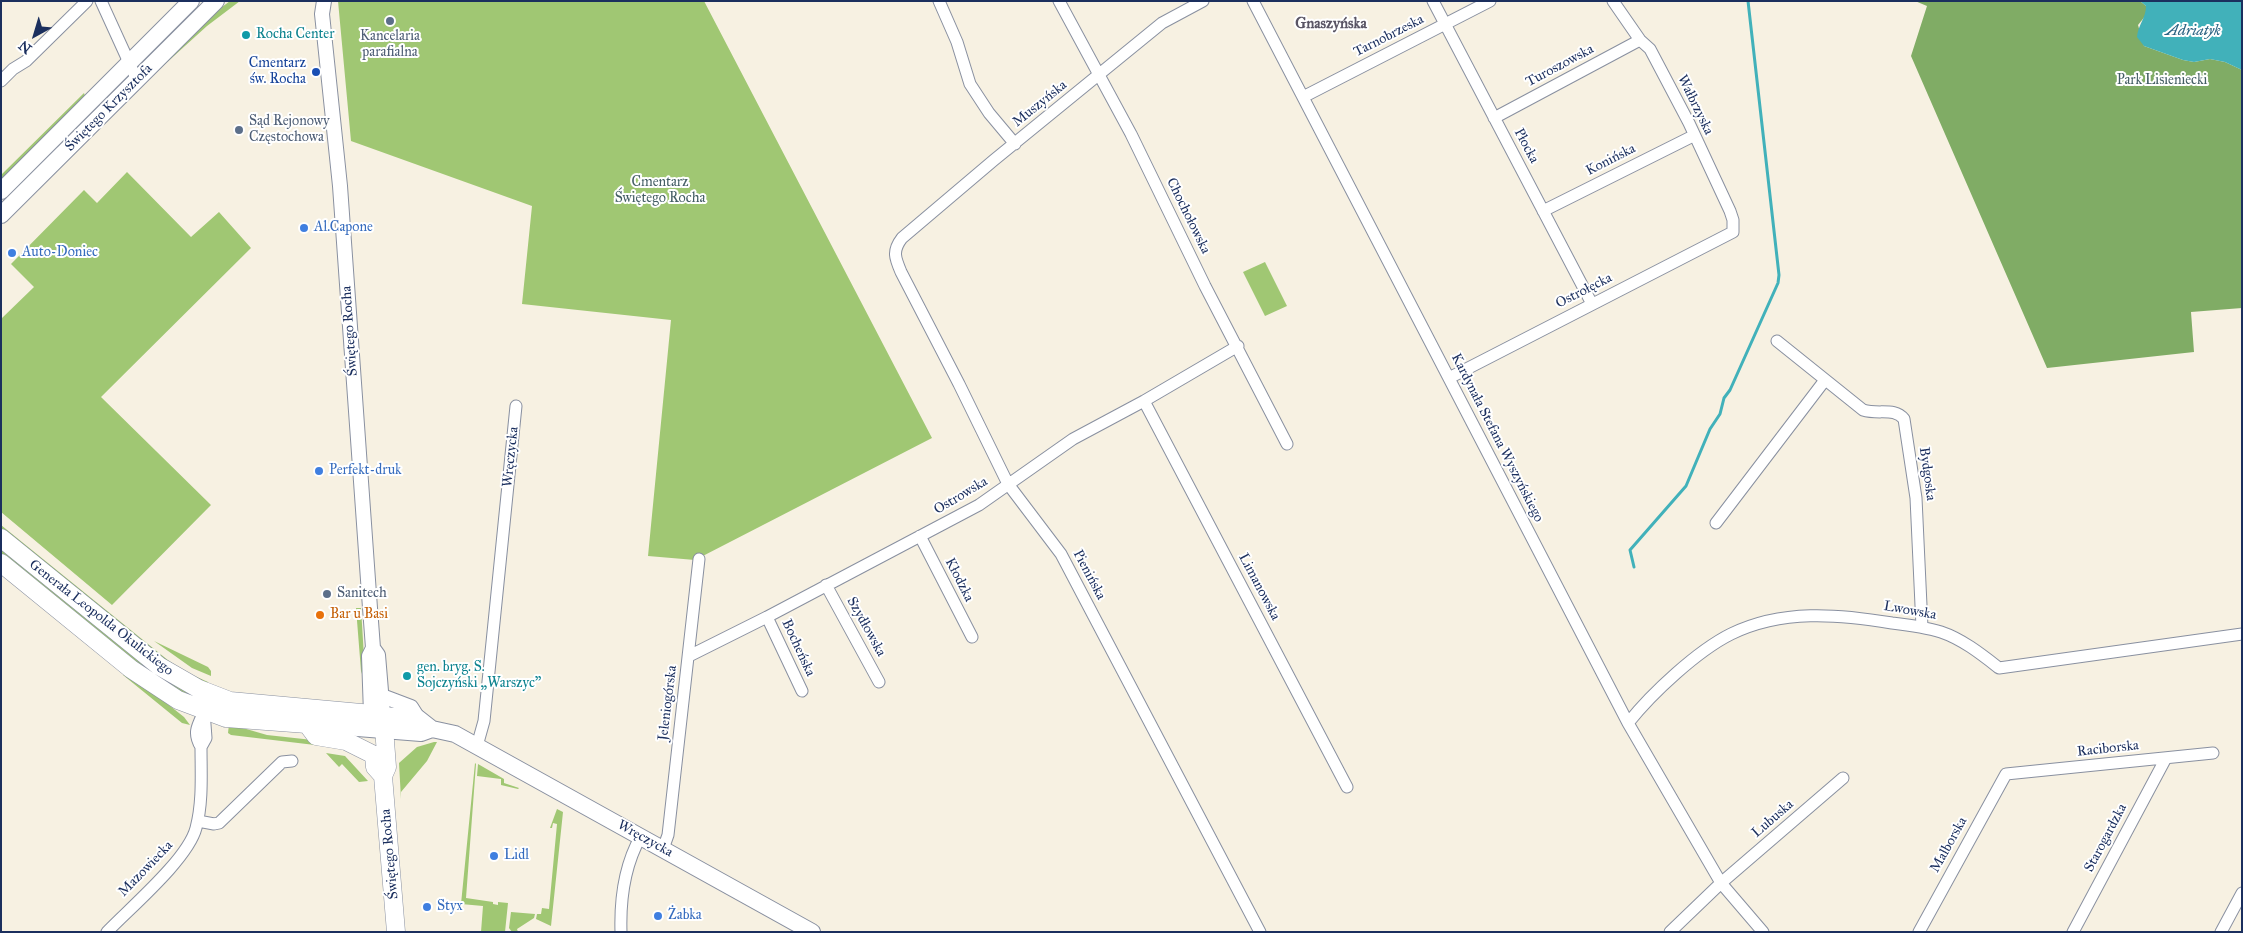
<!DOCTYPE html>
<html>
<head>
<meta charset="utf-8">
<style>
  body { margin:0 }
  #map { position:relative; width:2243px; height:933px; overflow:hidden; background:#f7f1e2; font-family:"IM FELL Great Primer",serif }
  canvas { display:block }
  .frame { position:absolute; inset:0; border:2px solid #1b2f5e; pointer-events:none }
  .north { position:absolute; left:10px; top:10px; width:50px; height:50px; -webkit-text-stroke:4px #fff; paint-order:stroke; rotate:219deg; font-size:14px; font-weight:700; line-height:20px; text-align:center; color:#1b2f5e }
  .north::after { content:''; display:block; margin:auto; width:18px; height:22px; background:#1b2f5e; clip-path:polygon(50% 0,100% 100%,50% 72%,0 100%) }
</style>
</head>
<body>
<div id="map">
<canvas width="2243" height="933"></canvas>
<div class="frame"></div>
<div class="north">N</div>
</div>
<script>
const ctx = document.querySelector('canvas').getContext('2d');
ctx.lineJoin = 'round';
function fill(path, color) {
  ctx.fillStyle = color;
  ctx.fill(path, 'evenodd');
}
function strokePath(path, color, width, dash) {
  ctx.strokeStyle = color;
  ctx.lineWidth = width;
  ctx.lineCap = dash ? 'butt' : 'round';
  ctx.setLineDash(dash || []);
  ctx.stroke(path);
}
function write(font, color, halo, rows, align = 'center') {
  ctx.font = font + ' "IM FELL Great Primer",serif';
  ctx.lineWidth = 4;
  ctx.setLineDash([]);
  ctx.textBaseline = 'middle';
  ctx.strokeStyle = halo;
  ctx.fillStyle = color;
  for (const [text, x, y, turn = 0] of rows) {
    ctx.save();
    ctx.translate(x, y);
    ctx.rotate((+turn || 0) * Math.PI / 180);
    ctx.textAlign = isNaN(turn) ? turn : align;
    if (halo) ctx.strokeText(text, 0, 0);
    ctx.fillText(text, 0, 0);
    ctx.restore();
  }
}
fill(new Path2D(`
  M 230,1 L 240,1 L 207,26 L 143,84 L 218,10 Z
  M 338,1 L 704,1 L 932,438 L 695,560 L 648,556 L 671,320 L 522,304 L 532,206 L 351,141 Z
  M 84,93 L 85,96 L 1,181 L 1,175 Z
  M 127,172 L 191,237 L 219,212 L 251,248 L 101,397 L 211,505 L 112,605 L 1,512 L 1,319 L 34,287 L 11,264 L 84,190 L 97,203 Z
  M 1265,262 L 1287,306 L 1265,316 L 1243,272 Z
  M 1,525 L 169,661 L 188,673 L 208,682 L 207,684 L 176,671 L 1,531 Z
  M 1,544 L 197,696 L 200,699 L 168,688 L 1,556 Z
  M 356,608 L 361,608 L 365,673 L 362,674 L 361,671 Z
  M 154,641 L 208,667 L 211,671 L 211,676 L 192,668 Z
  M 123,675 L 128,675 L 136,679 L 184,717 L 190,725 L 182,723 Z
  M 229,724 L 267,735 L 340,743 L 340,748 L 231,735 L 228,733 Z
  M 434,742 L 437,742 L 427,761 L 401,792 L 401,799 L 399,763 L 417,747 Z
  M 326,753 L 345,756 L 368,781 L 359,782 L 342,764 L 339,767 Z
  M 475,763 L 476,764 L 466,898 L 493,902 L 493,904 L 498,905 L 498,902 L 508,903 L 505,932 L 481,932 L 483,906 L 461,904 Z
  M 478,764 L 504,779 L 504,783 L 519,788 L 518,789 L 501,785 L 501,779 L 477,776 Z
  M 557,809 L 563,812 L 551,926 L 536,919 L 537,914 L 541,914 L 542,908 L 549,909 L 557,824 L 553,823 L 552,828 L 550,828 Z
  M 511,912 L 535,914 L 534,918 L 517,929 L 518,932 L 512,932 L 509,928 Z`), '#a0c773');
fill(new Path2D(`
  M 1915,1 L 2140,1 L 2146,6 L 2146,15 L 2138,25 L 2144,46 L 2183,60 L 2194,62 L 2210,59 L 2225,62 L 2242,70 L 2242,308 L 2191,312 L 2194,352 L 2047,368 L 1911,56 L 1927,6 Z`), '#80ac65');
fill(new Path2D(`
  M 2140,1 L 2242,1 L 2242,70 L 2225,62 L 2210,59 L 2194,62 L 2183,60 L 2144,46 L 2137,37 C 2138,25 2146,18 2146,6 Z`), '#41b1ba');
strokePath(new Path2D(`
  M 1634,567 L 1630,550 L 1686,486 L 1710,429 L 1720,414 L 1724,398 L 1730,390 L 1778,283 L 1779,275 L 1748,1`), '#41b1ba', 3);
const minor = new Path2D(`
  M 101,1 L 137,80
  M 939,1 L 957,42 L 970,84 L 989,113 L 1015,144
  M 1059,1 L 1131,134 L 1205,286 L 1287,444
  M 1203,1 L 1162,23 L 994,160 L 902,238 C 892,251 895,258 901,272 L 959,384 L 1008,484 L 1061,554 L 1260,932
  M 1253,1 L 1628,723 L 1721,883 L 1763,932
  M 1433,1 L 1592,304
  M 1,81 L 13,69 L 26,61 L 87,1
  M 1303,97 L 1490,1
  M 1494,118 L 1640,40
  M 1543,211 L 1693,136
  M 1777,341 L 1863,410 C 1879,415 1894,407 1904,419 L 1916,498 L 1922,627
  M 1449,378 L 1733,232 L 1733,220 L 1730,211 L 1689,123 L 1650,49 L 1640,40 L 1613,1
  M 1144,401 L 1347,787
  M 1716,523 L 1825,380
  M 920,536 L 972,637
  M 826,585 L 879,682
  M 767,617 L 802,691
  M 689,656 L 767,617 L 979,505 L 1073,439 L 1144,401 L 1238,346
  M 1628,723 C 1652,693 1697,651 1731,634 C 1782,609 1838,614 1892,623 C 1909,625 1925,627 1941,632 C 1962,639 1981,654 1999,668 L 2242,634
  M 477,746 L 484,721 L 516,406
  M 201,747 C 192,732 198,725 205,710
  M 198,821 L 214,824 L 219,823 L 282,762 L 292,761
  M 663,849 L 668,835 L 699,559
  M 107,932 C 131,907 188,859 196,828 C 203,802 201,773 201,747 L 206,738 L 204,711
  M 621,932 C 620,900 625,864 641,836
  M 1670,932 L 1721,883 L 1843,778
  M 1919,932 L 2006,774 L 2213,753
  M 2073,932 L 2166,758
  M 2221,932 L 2242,893`);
const tertiary = new Path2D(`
  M 324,1 L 322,14 L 340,186 L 370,608 L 373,648 L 378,655 L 383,715
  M 382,696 L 411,707 L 418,718
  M 371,714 L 369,656 L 373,648`);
const secondary = new Path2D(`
  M 1,191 L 191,1
  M 1,215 L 216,1
  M 383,715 L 418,718 L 432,729 L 455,734 L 812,932
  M 307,724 L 421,733 L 432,729`);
const primary = new Path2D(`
  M 1,538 L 159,666 L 199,689 L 230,701 L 383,715 L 387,767 L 383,776 L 396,932
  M 1,563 L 131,669 L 178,700 L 226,718 L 307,724 L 316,736 L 346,741 L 374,755 L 375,767 L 383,776`);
strokePath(minor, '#8990a0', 13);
strokePath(tertiary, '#8990a0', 16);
strokePath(secondary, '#8990a0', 18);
strokePath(primary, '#8990a0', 19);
strokePath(minor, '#fff', 11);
strokePath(tertiary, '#fff', 14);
strokePath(secondary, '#fff', 16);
strokePath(primary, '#fff', 18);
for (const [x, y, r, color] of [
  [390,21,5,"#5c6f8a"],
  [246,35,5,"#0f9aa8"],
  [316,72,5,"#1a4fb4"],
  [239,130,5,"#5c6f8a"],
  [304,228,5,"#3f7fe0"],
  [12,253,5,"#3f7fe0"],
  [319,471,5,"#3f7fe0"],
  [327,594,5,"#5c6f8a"],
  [320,615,5,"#e8710a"],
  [407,676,5,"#0f9aa8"],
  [494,856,5,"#3f7fe0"],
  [427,907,5,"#3f7fe0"],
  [658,916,5,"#3f7fe0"]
]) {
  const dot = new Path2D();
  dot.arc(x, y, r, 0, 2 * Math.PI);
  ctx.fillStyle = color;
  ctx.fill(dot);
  strokePath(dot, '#fff', 2);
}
write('14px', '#0d838f', '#fff', [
  ["Rocha Center",256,35],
  ["gen. bryg. S.",417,668],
  ["Sojczyński „Warszyc\"",417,684]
], 'left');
write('14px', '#1b2f5e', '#fff', [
  ["Tarnobrzeska",1389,36,-27],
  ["Turoszowska",1560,66,-28],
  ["Muszyńska",1040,104,-39],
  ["Wałbrzyska",1695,105,64],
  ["Świętego Krzysztofa",109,108,-45],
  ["Płocka",1526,146,62],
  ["Konińska",1611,160,-27],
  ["Chochołowska",1188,216,64],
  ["Ostrołęcka",1584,291,-27],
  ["Świętego Rocha",350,331,-94],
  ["Kardynała Stefana Wyszyńskiego",1497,438,63],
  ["Wręczycka",511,457,-84],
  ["Bydgoska",1927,474,82],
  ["Ostrowska",961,496,-31],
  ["Pienińska",1089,575,62],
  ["Kłodzka",959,580,63],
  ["Limanowska",1259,587,62],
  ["Lwowska",1910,611,10],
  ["Generała Leopolda Okulickiego",101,618,38],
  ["Szydłowska",866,627,61],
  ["Bocheńska",798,648,65],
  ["Jeleniogórska",668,703,-83],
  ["Raciborska",2108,749,-6],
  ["Lubuska",1773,819,-41],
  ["Starogardzka",2106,838,-62],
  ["Wręczycka",645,839,29],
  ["Malborska",1949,845,-61],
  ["Świętego Rocha",390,854,-95],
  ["Mazowiecka",146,869,-46]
]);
write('14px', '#4e5e75', '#fff', [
  ["Kancelaria",390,37,"center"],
  ["parafialna",390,53,"center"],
  ["Sąd Rejonowy",249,122],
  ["Częstochowa",249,138],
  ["Sanitech",337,594]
], 'left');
write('14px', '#164399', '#fff', [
  ["Cmentarz",306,64],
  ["św. Rocha",306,80]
], 'right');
write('14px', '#435d64', '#fff', [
  ["Park Lisieniecki",2162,81],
  ["Cmentarz",660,183],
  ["Świętego Rocha",660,199]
]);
write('14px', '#366cbe', '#fff', [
  ["Al.Capone",314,228],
  ["Auto-Doniec",22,253],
  ["Perfekt-druk",329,471],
  ["Lidl",504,856],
  ["Styx",437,907],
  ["Żabka",668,916]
], 'left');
write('14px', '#c56008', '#fff', [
  ["Bar u Basi",330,615]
], 'left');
write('bold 15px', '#5a5565', '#fff', [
  ["Gnaszyńska",1331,24]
]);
write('italic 15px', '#2a6383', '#fff', [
  ["Adriatyk",2193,31]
]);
</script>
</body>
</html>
